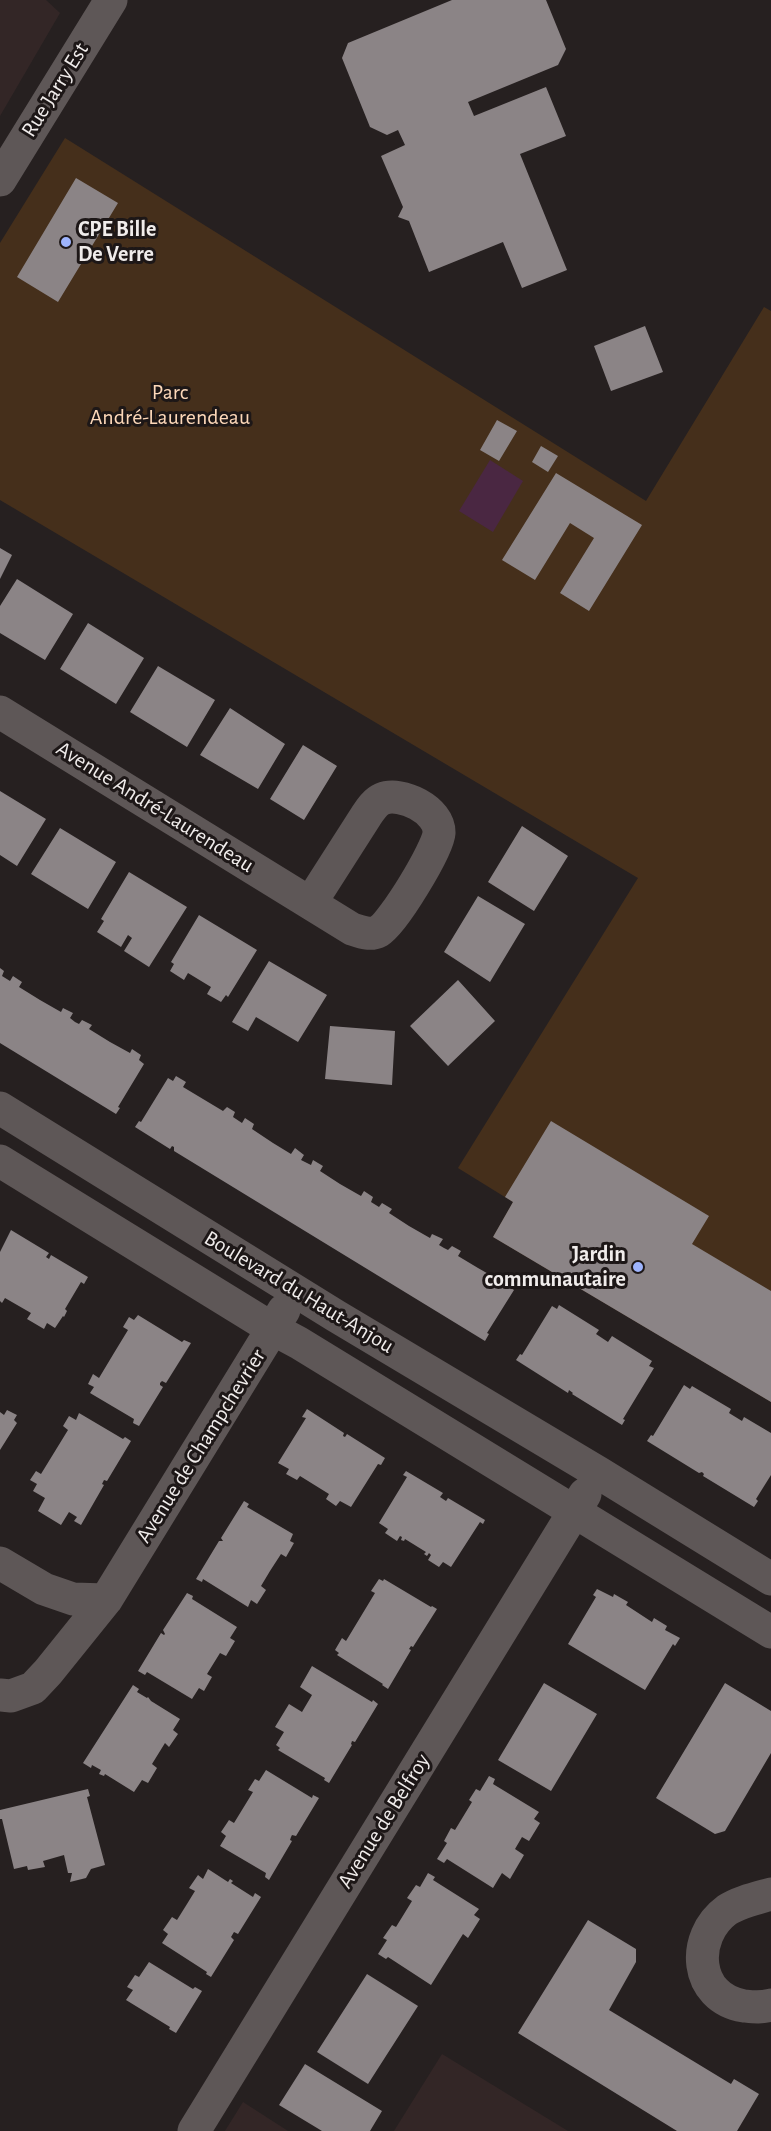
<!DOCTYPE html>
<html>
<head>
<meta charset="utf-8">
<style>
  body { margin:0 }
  canvas { display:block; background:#262020 }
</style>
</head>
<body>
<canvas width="771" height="2131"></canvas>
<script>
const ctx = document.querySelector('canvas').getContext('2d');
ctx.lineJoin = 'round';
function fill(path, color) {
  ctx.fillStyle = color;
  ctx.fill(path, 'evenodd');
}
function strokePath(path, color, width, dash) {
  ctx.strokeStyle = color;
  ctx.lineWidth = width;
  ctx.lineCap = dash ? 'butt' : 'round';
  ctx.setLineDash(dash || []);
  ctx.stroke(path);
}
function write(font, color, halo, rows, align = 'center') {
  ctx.font = font + ' "Alegreya Sans",sans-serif';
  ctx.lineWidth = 6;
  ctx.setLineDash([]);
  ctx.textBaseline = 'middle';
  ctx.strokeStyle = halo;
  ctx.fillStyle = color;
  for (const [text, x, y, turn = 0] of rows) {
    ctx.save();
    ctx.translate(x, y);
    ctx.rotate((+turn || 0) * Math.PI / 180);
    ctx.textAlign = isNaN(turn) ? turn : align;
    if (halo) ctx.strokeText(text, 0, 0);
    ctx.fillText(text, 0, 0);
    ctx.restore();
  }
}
fill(new Path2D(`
  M 0,0 L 46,0 L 60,13 L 0,116 Z
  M 442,2054 L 568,2131 L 394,2131 Z
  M 243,2102 L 288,2131 L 225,2131 Z`), '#332626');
fill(new Path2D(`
  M 65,138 L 646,501 L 764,307 L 771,311 L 771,1402 L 493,1237 L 513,1202 L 458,1168 L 638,878 L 0,500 L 0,243 Z`), '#452f1b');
fill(new Path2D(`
  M 490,460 L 523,481 L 493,532 L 459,511 Z`), '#4a2742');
fill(new Path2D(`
  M 452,0 L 546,0 L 566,49 L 558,65 L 468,102 L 474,116 L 546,87 L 566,136 L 520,154 L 567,270 L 522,288 L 503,242 L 429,272 L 409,221 L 398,217 L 403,207 L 381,156 L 405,145 L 398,130 L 387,135 L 370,127 L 342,58 L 348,43 Z
  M 76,178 L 118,203 L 58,302 L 17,277 Z
  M 645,326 L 663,372 L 611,391 L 594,346 Z
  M 497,420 L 517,431 L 499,461 L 480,450 Z
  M 541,446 L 558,456 L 548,472 L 532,462 Z
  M 556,473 L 642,525 L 589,611 L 560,593 L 594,538 L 570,523 L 535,580 L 502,560 Z
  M 0,548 L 12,555 L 0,579 Z
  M 17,579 L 73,614 L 45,660 L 0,633 L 0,606 Z
  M 88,623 L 144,658 L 116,704 L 60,669 Z
  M 158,666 L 215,700 L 187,747 L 130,712 Z
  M 230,708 L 285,744 L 258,789 L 200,755 Z
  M 303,745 L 337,766 L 304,820 L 270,799 Z
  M 0,791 L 46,819 L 17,866 L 0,855 Z
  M 522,826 L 568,856 L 534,911 L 488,882 Z
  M 60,828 L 116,862 L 88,909 L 31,874 Z
  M 129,872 L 187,907 L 149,967 L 124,951 L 132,938 L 128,935 L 121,947 L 97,932 L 104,921 L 101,919 Z
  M 478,896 L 525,924 L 490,982 L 444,952 Z
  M 199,915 L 257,950 L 228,997 L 226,995 L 221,1002 L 207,994 L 211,987 L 188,973 L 184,980 L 170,971 L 174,964 L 171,962 Z
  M 269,961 L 327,995 L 298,1042 L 256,1017 L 248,1031 L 232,1022 Z
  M 0,968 L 4,971 L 2,976 L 10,981 L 13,976 L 22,982 L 19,987 L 40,1000 L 61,1012 L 63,1008 L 73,1013 L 70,1018 L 75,1022 L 79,1024 L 82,1020 L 92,1025 L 89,1029 L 110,1042 L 130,1053 L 132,1049 L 141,1055 L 139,1060 L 144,1064 L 118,1107 L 120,1108 L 116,1114 L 0,1043 Z
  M 458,980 L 495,1021 L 448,1066 L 410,1026 Z
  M 330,1026 L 395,1031 L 392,1085 L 325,1079 Z
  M 176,1076 L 186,1082 L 183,1087 L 223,1111 L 227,1107 L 235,1112 L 233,1117 L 242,1123 L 245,1118 L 254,1124 L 252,1129 L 273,1143 L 291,1154 L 295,1148 L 304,1155 L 301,1160 L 311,1165 L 313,1160 L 323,1166 L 320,1171 L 340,1184 L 361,1196 L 364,1191 L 373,1197 L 371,1202 L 379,1207 L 382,1203 L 392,1209 L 389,1213 L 409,1226 L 430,1238 L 432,1234 L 443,1239 L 439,1245 L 444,1248 L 448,1250 L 452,1246 L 461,1251 L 458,1256 L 478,1268 L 499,1280 L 501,1276 L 510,1282 L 508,1286 L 514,1290 L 487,1333 L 489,1334 L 485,1341 L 174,1151 L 174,1147 L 172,1146 L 170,1149 L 135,1127 L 139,1121 L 141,1122 L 168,1078 L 173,1081 Z
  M 551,1121 L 709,1216 L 692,1244 L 771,1291 L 771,1402 L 493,1237 L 513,1202 L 505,1197 Z
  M 11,1230 L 49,1253 L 46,1257 L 49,1259 L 51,1255 L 88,1277 L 84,1284 L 81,1282 L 65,1309 L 67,1311 L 64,1317 L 63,1316 L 55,1328 L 47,1323 L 44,1329 L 27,1319 L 31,1313 L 5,1298 L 2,1303 L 0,1301 L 0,1252 Z
  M 559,1305 L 599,1330 L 596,1334 L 608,1342 L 612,1336 L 652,1361 L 649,1366 L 654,1368 L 623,1419 L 625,1420 L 622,1425 L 572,1394 L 573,1393 L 569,1390 L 568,1393 L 516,1360 L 520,1354 L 522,1355 L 552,1306 L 557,1309 Z
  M 138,1315 L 182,1342 L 184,1340 L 191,1343 L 166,1383 L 162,1381 L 160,1383 L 160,1385 L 163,1387 L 139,1426 L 133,1423 L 134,1419 L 90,1393 L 94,1387 L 88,1384 L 93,1374 L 99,1378 L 114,1353 L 128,1330 L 123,1327 L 129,1317 L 134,1320 Z
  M 684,1385 L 690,1389 L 692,1386 L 731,1409 L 729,1413 L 742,1421 L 744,1417 L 771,1433 L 771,1475 L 756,1499 L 758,1501 L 754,1507 L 703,1476 L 704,1474 L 702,1472 L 699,1473 L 647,1441 L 651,1435 L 653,1436 Z
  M 307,1409 L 344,1433 L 343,1436 L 345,1437 L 347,1434 L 385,1458 L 381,1465 L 378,1464 L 351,1507 L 340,1501 L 336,1506 L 326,1499 L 329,1494 L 300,1476 L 297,1480 L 286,1474 L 289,1469 L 278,1463 L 306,1418 L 302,1417 Z
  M 7,1410 L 17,1415 L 14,1420 L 17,1423 L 0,1450 L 0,1412 L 4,1415 Z
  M 79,1413 L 123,1439 L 125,1437 L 131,1441 L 107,1481 L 104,1480 L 102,1484 L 104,1485 L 81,1525 L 74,1521 L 77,1517 L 69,1512 L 61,1525 L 38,1511 L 45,1498 L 33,1491 L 37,1484 L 30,1480 L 36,1471 L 41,1474 L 68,1430 L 63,1426 L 69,1416 L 76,1420 Z
  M 406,1471 L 443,1493 L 440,1497 L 446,1501 L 448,1498 L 485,1520 L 483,1524 L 480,1522 L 451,1567 L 443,1562 L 439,1567 L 428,1560 L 431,1555 L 429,1553 L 427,1556 L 424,1554 L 426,1552 L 405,1539 L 404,1541 L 401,1540 L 402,1537 L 400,1536 L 397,1541 L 385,1533 L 388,1529 L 379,1523 L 407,1477 L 403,1475 Z
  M 244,1501 L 249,1504 L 247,1507 L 293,1534 L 290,1541 L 294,1543 L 286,1557 L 281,1554 L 270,1571 L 261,1586 L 266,1590 L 257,1604 L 251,1600 L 248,1607 L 203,1579 L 202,1582 L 196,1579 L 219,1541 L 223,1541 L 221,1538 Z
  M 379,1579 L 383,1581 L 384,1579 L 431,1607 L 432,1606 L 437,1609 L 413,1647 L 411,1646 L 409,1649 L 411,1650 L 388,1689 L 382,1685 L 383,1684 L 337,1655 L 339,1653 L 335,1650 L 342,1638 L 346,1641 L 375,1593 L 371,1591 Z
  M 597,1589 L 613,1597 L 614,1594 L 628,1602 L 626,1605 L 652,1622 L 654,1618 L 667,1626 L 665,1630 L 680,1638 L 675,1646 L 673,1644 L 645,1690 L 568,1644 L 596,1597 L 593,1595 Z
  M 187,1593 L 193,1596 L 192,1599 L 237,1627 L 230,1638 L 235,1641 L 226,1656 L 220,1653 L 207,1674 L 212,1677 L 204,1691 L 199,1688 L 192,1699 L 147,1672 L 145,1675 L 138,1671 L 161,1633 L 164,1635 L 165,1634 L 163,1630 Z
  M 312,1666 L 372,1702 L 373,1700 L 378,1704 L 355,1742 L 352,1741 L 351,1744 L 352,1745 L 329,1783 L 324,1780 L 325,1778 L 278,1750 L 280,1748 L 276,1745 L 284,1732 L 275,1727 L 289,1704 L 302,1712 L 312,1695 L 300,1687 Z
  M 544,1683 L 597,1714 L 551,1791 L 498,1760 Z
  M 725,1683 L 771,1711 L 771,1753 L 725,1831 L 715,1834 L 656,1798 Z
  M 133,1685 L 139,1689 L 137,1692 L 147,1698 L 148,1697 L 151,1701 L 180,1719 L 173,1730 L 178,1734 L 169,1747 L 165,1743 L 152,1764 L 157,1768 L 148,1783 L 142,1780 L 134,1792 L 105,1774 L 104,1776 L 99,1774 L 101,1770 L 92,1765 L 91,1768 L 83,1763 Z
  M 266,1770 L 312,1798 L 313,1795 L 319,1798 L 296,1836 L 292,1835 L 291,1837 L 290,1840 L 292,1841 L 269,1880 L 265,1877 L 266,1873 L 220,1846 L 226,1836 L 221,1832 L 229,1820 L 234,1823 L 253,1792 L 248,1790 L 255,1779 L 259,1781 Z
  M 489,1776 L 495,1779 L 493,1784 L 539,1812 L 534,1819 L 540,1823 L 529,1841 L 522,1837 L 515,1849 L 524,1855 L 510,1879 L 502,1873 L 493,1888 L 447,1859 L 444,1863 L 437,1859 L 447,1843 L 444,1841 L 451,1828 L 455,1830 L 472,1802 L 469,1800 L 476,1789 L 480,1791 Z
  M 88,1789 L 90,1796 L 87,1797 L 105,1865 L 91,1869 L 86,1878 L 70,1882 L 72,1873 L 68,1873 L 64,1855 L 43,1861 L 45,1867 L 28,1870 L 27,1866 L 14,1869 L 2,1819 L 0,1819 L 0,1810 Z
  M 208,1869 L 228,1882 L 230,1879 L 233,1881 L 231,1883 L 253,1897 L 255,1893 L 261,1897 L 238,1934 L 234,1932 L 231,1937 L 234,1940 L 211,1977 L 206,1974 L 207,1972 L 162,1943 L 168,1934 L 163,1930 L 172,1917 L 177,1920 L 187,1904 L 195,1891 L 189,1888 L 198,1875 L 203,1879 Z
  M 428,1873 L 435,1877 L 433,1880 L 479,1909 L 474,1915 L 480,1919 L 468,1938 L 463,1934 L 431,1985 L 388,1957 L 386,1959 L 378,1954 L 387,1940 L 383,1938 L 392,1925 L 396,1927 L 412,1901 L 407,1898 L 416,1885 L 420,1887 Z
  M 588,1920 L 636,1949 L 636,1962 L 609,2010 L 731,2084 L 734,2079 L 759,2094 L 737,2131 L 677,2131 L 518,2033 Z
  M 149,1962 L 193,1989 L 195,1987 L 202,1991 L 176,2033 L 169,2029 L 170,2027 L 126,2000 L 133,1990 L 127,1987 L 135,1975 L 139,1977 Z
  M 367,1974 L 418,2006 L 368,2084 L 317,2052 Z
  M 305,2064 L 382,2111 L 370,2131 L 322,2131 L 279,2105 Z`), '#8b8486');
strokePath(new Path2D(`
  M 0,180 L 111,0
  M 0,712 L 352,929 C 361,932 370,936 379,931 C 393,923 438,849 439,833 C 440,810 401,791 382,799 C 375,802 370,810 366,816 L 311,902
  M 0,1108 L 336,1316 L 599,1473 L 771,1579
  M 0,1161 L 273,1329 L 299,1343 L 771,1632
  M 0,1563 L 44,1589 L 73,1599 L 106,1600
  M 0,1695 L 11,1696 L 33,1688 L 48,1672 L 106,1600 L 284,1310
  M 771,1894 C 757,1898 739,1902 727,1910 C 690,1937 694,1998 744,2006 C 754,2007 761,2008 771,2005
  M 194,2131 L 585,1494`), '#5e5757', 33);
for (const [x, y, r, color] of [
  [66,242,6,"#9eb4fd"],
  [638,1267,6,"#9eb4fd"]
]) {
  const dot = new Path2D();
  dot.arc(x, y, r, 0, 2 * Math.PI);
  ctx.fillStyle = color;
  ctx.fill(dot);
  strokePath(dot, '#1d1717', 2);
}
write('22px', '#f0eceb', '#1d1717', [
  ["Rue Jarry Est",55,90,-58],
  ["Avenue André-Laurendeau",155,807,32],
  ["Boulevard du Haut-Anjou",299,1292,31],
  ["Avenue de Champchevrier",201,1446,-58],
  ["Avenue de Belfroy",384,1821,-58]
]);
write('bold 22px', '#f0eceb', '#1d1717', [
  ["CPE Bille",78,229],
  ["De Verre",78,254],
  ["Jardin",626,1254,"right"],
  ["communautaire",626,1279,"right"]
], 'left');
write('22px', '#fdd8b9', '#1d1717', [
  ["Parc",170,392],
  ["André-Laurendeau",170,417]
]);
</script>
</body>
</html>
